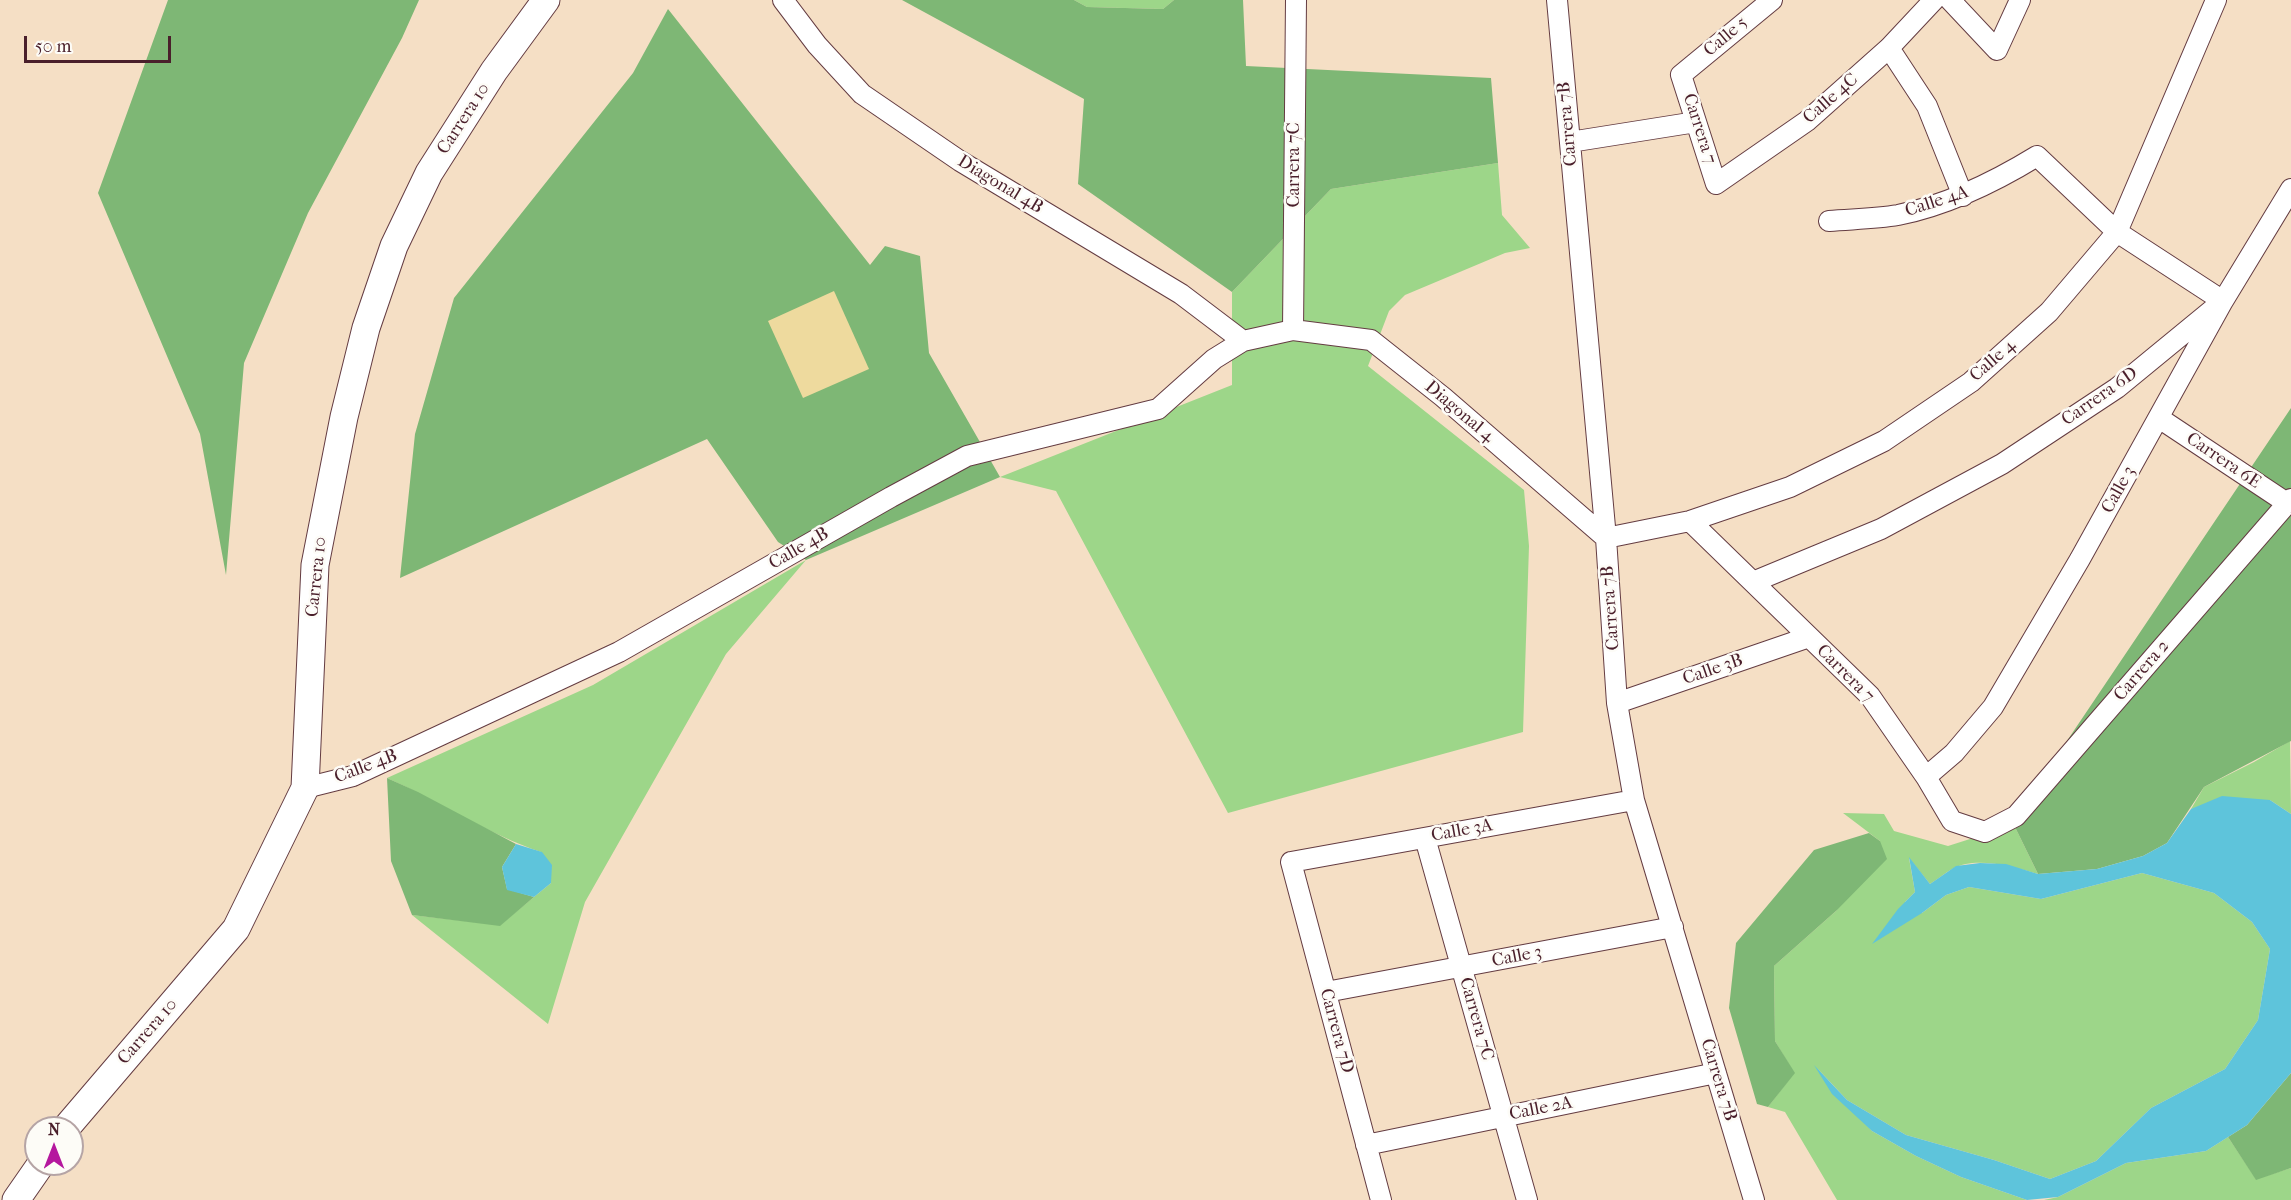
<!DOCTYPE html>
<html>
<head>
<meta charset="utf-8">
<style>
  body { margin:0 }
  #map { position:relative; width:2291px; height:1200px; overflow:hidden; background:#f5dfc5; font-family:"IM FELL French Canon",serif }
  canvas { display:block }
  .north { position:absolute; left:24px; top:1116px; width:60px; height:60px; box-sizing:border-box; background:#fdfcf7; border:2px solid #b5a4a5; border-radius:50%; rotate:0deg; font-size:16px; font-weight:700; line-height:24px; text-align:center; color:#4a1f2b }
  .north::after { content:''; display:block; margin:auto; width:21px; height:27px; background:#b5179e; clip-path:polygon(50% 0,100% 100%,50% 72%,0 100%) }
  .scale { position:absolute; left:24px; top:36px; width:147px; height:27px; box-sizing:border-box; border:3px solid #4a1f2b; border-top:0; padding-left:8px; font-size:18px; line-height:21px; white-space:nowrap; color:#4a1f2b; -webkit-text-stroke:4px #fdfcf7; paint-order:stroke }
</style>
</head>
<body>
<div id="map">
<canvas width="2291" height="1200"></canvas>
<div class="north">N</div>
<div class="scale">50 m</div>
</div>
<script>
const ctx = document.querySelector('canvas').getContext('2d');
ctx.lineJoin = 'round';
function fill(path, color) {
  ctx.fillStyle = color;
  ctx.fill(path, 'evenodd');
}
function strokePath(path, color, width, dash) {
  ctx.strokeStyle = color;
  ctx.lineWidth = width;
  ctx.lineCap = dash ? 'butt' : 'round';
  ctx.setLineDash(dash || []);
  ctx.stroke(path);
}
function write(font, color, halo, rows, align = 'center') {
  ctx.font = font + ' "IM FELL French Canon",serif';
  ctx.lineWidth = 5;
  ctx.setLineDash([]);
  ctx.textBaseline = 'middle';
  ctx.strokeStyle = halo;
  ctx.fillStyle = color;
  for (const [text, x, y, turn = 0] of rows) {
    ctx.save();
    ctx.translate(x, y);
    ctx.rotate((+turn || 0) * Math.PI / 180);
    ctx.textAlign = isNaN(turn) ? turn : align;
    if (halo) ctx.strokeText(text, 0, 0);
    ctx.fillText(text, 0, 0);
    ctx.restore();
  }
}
fill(new Path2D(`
  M 1074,0 L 1174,0 L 1163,9 L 1087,7 Z
  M 1498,163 L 1502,215 L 1530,248 L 1505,253 L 1405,295 L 1389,311 L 1368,366 L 1524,490 L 1529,546 L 1523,732 L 1228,813 L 1056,491 L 1000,477 L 1232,385 L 1232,292 L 1331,189 Z
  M 806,560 L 726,654 L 585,902 L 548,1024 L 412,915 L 500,925 L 551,883 L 541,852 C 487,834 439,801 387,778 L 593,685 Z
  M 2290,741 L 2291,814 L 2270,800 L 2191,809 L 2204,787 L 2254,762 Z
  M 1843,813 L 1884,814 L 1894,831 L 1948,846 L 2014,825 L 2038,874 C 2015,867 1976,856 1954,868 C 1946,872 1938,879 1930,884 L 1909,858 L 1915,892 L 1905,902 L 1922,913 L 1946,895 L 1969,887 L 2041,899 L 2142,873 L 2214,893 L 2252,922 L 2270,949 L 2258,1020 L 2225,1069 L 2151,1108 L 2096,1161 L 2050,1179 L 1994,1160 L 1906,1135 L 1847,1100 L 1817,1068 L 1872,1131 L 1916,1156 L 1961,1177 L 2027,1200 L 1837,1200 L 1785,1112 L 1768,1107 L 1794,1073 L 1775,1041 L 1774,966 L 1836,911 L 1880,841 Z
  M 2228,1137 L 2256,1179 L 2291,1168 L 2291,1200 L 2044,1200 L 2058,1197 L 2126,1163 L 2206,1151 Z`), '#9dd689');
fill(new Path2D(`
  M 168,0 L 419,0 L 402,38 L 308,213 L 244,363 L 226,575 L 200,434 L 98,193 Z
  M 902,0 L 1074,0 L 1087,7 L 1163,9 L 1174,0 L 1243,0 L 1246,66 L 1491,78 L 1498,163 L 1331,189 L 1232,292 L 1078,184 L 1084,99 Z
  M 668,9 L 870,265 L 885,246 L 920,256 L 929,353 L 1000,477 L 806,560 L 778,542 L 707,439 L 400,578 L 415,434 L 454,298 L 633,73 Z
  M 2291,408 L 2291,741 L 2204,787 L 2167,843 L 2143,856 L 2097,869 L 2038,874 L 2014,825 L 2044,775 Z
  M 387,778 L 418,792 L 516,844 L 502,867 L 507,889 L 534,897 L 500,926 L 412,915 L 391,861 Z
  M 1869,833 L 1880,841 L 1887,859 L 1836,911 L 1774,966 L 1775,1041 L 1795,1073 L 1768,1107 L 1757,1104 L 1729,1008 L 1736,943 L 1814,850 Z
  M 2291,1073 L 2291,1168 L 2256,1180 L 2228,1137 L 2247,1125 Z`), '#7eb775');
fill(new Path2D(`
  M 834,291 L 869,369 L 803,398 L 768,321 Z`), '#eeda9e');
fill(new Path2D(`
  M 2222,796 L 2270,800 L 2291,814 L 2291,1073 L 2247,1125 L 2206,1151 L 2126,1163 L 2058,1197 L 2027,1200 L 1961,1177 L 1916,1156 L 1872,1131 L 1832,1094 L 1814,1065 L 1847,1100 L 1906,1135 L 1994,1160 L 2050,1179 L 2096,1161 L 2151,1108 L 2225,1069 L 2258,1020 L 2270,949 L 2252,922 L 2214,893 L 2142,873 L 2041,899 L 1969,887 L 1946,895 L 1922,913 L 1872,944 L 1898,909 L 1915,892 L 1909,857 L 1930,884 L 1956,866 L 1980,863 L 2006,864 L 2038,874 L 2097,869 L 2143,856 L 2167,843 L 2191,809 Z
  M 516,844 L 542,852 L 552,865 L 551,883 L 534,897 L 507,890 L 502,867 Z`), '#5ec4db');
const street = new Path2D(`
  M 783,0 L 817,45 L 862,94 L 960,161 L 1181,294 L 1243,341
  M 1557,0 L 1606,538 L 1617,703 L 1634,800 L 1754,1200
  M 1772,0 L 1681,75 L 1716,184 L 1807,121 L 1889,48 L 1934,0
  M 1950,0 L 1997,50 L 2020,0
  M 1889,48 L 1927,106 L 1963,196
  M 1570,142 L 1696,122
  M 1293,330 L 1296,0
  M 2159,418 L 2287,503
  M 1690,521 L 1870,696 L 1926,777 L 1952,821 L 1985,832 L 2016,816 L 2291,499
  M 1606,538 L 1690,521 L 1790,487 L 1884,441 L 1971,382 L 2049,312 L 2117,232 L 2216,0
  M 1753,582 L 1881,529 L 2002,464 L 2117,388 L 2223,301 L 2117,232 L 2037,156 C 1993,183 1948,205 1898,215 C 1875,219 1851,219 1829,221
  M 1617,703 L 1809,637
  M 1926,777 L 1954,753 L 1993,707 L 2080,559 L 2223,301 L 2291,189
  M 305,788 L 353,776 L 619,652 L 891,497 L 967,456 L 1158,409 L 1214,359 L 1243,341 L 1293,330 L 1371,340 L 1443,397 L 1606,538
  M 1425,838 L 1527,1200
  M 1326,992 L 1673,927
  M 1366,1145 L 1716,1073
  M 1381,1200 L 1291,862 L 1634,800`);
const secondary = new Path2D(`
  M 66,1128 L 236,929 L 305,788 L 315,565 L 344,417 L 366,328 L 394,246 L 429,173 L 494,71 L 546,0
  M 16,1200 L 41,1164`);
strokePath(street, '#643c42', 22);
strokePath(secondary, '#643c42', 29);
strokePath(street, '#fff', 20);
strokePath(secondary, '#fff', 27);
write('18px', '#4a1f2b', '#fdfcf7', [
  ["Calle 5",1726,37,-40],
  ["Calle 4C",1831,99,-41],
  ["Carrera 10",464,119,-57],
  ["Carrera 7B",1568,124,-95],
  ["Carrera 7",1699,129,72],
  ["Carrera 7C",1295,165,-90],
  ["Diagonal 4B",1000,185,31],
  ["Calle 4A",1937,202,-18],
  ["Calle 4",1993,361,-41],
  ["Carrera 6D",2100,397,-35],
  ["Diagonal 4",1459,412,40],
  ["Carrera 6E",2223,461,34],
  ["Calle 3",2119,490,-61],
  ["Calle 4B",799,549,-30],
  ["Carrera 10",317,577,-84],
  ["Carrera 7B",1611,608,-94],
  ["Calle 3B",1713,670,-19],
  ["Carrera 2",2142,671,-49],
  ["Carrera 7",1845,674,45],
  ["Calle 4B",366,767,-21],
  ["Calle 3A",1462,831,-10],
  ["Calle 3",1517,957,-11],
  ["Carrera 7C",1476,1019,74],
  ["Carrera 7D",1336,1031,75],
  ["Carrera 10",148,1032,-49],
  ["Carrera 7B",1718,1080,73],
  ["Calle 2A",1541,1109,-11]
]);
</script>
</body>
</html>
